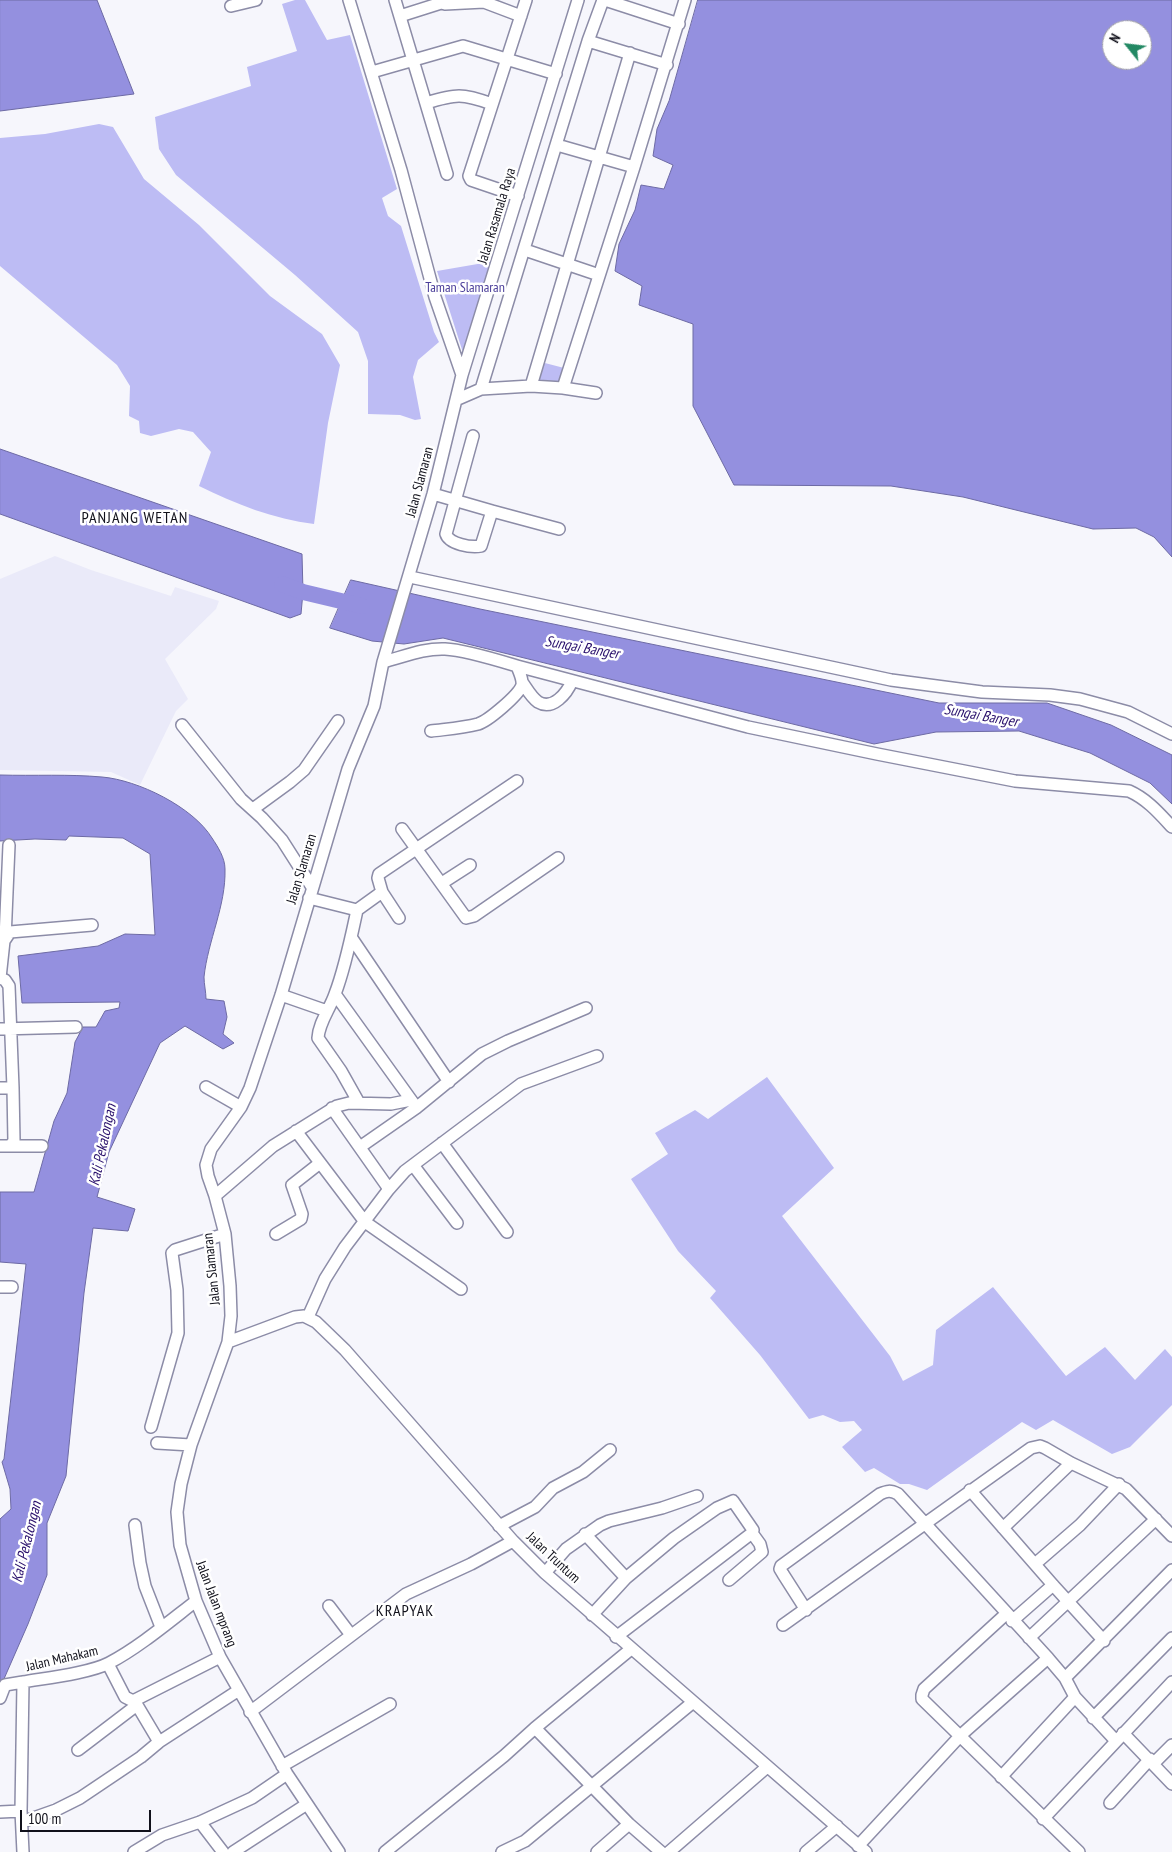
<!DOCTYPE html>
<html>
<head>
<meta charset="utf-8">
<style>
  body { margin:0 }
  #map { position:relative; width:1172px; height:1852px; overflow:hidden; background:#f6f6fc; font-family:"PT Sans Narrow",sans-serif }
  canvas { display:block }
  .north { position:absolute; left:1102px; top:20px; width:50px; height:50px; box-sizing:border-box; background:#fff; border:1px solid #a0a0a4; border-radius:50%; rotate:299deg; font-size:14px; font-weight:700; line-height:20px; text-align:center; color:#11111b }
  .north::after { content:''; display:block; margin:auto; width:18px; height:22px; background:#238964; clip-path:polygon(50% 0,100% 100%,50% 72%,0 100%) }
  .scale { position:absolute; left:20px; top:1810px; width:131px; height:22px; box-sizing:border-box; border:2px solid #11111b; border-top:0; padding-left:6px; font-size:15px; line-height:18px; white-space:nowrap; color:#11111b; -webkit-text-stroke:4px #fff; paint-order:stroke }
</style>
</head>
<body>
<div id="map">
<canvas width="1172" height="1852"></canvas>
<div class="north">N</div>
<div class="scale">100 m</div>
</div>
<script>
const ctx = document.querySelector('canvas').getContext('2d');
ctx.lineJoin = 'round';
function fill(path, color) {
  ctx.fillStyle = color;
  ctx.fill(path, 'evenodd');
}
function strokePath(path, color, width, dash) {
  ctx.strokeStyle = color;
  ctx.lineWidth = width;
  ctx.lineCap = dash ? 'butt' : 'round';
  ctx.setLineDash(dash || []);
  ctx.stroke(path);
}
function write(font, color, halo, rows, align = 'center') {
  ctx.font = font + ' "PT Sans Narrow",sans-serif';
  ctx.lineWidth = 5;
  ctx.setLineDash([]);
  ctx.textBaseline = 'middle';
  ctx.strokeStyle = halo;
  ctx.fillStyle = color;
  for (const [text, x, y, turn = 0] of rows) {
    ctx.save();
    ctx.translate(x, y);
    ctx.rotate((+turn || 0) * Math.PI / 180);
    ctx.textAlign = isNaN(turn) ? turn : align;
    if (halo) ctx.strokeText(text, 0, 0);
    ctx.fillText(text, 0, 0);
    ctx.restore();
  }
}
fill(new Path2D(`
  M 55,556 L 91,570 L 171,596 L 175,587 L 219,601 L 216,609 L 165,659 L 188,699 L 176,711 L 140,785 L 111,772 L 0,770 L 0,579 Z`), '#eaeaf9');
fill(new Path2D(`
  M 295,0 L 305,0 L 327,40 L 350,35 L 397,189 L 382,198 L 388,216 L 401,226 L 434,332 L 439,342 L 418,360 L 413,377 L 421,419 L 415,420 L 400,415 L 368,414 L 368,361 L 358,332 L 295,275 L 176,175 L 159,149 L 155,117 L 251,86 L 247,67 L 297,51 L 282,4 Z
  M 99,124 L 113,127 L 144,179 L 199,225 L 270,296 L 322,334 L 340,365 L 328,423 L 314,524 C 274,519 235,504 199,486 L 211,452 L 193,432 L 179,429 L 151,436 L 140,433 L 139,421 L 129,416 L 130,386 L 117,365 L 0,266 L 0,138 L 45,134 Z
  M 495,261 L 465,359 L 437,271 Z
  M 541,362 L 568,369 L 564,381 L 554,386 L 534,384 Z
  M 767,1077 L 834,1168 L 782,1216 L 890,1356 L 903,1381 L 933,1365 L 936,1330 L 993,1287 L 1066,1376 L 1105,1347 L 1135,1380 L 1165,1349 L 1172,1357 L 1172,1405 L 1130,1447 L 1112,1454 L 1053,1420 L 1036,1430 L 1022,1422 L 927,1490 L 909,1484 L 900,1484 L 874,1468 L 865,1472 L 842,1447 L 862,1430 L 854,1421 L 840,1422 L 823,1415 L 809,1419 L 760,1355 L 710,1298 L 716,1291 L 678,1251 L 631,1179 L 668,1154 L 655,1133 L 695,1110 L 708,1119 Z`), '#bdbcf4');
const water = new Path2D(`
  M 0,0 L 97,0 L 134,94 L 0,111 Z
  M 698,0 L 1172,0 L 1172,557 L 1154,537 L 1136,528 L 1093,529 L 963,497 L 891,486 L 734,485 L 693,406 L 693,324 L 639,305 L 642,286 L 615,271 L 619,244 L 635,210 L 641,185 L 664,189 L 673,165 L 653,156 L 657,129 L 669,101 ZM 1112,30 L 1142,30 L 1142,60 L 1112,60 Z
  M 0,449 L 302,554 L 303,592 L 301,614 L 290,618 L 0,514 Z
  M 351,580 L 480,609 L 939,703 L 1047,703 L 1111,725 L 1172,755 L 1172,804 L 1150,783 L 1090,753 L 1019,731 L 936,732 L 874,744 L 443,638 L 404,644 L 372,641 L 330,628 Z
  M 0,775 C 34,776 69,774 102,777 C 138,780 193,807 212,838 C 218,847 225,858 225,869 C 226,906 208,940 204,977 C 204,984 206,992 206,999 L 224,1001 L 227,1017 L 223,1034 L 234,1043 L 223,1049 L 185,1026 L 160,1043 L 109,1152 L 97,1197 L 135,1209 L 128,1231 L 93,1228 L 84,1293 L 66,1476 L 47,1523 L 47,1575 L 28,1624 L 0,1688 L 0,1519 L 11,1509 L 10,1489 L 2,1462 L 4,1459 L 26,1264 L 0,1262 L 0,1192 L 34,1192 L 54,1121 L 67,1093 L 75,1042 L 83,1027 L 96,1027 L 105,1011 L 119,1008 L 120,1002 L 22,1003 L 18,956 L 98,946 L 125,934 L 155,935 L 150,854 L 123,838 L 69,836 L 66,840 L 35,839 L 0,841 Z`);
fill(water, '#9490df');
strokePath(water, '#6d6aa4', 1);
strokePath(new Path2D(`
  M 282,584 L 303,592 L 362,606`), '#9490df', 16);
const minor = new Path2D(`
  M 349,0 L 401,170 L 435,297 L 462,375
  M 395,0 L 447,174
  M 439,0 L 441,3 L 445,4 L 484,2 L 521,16
  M 605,0 L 679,24
  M 231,6 L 256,0
  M 400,16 L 441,3
  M 588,41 L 667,65
  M 372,72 L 463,46 L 556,74
  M 426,103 C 456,94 462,93 492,104
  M 557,145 L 634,167
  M 518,196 L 471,180 L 469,176 L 526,0
  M 525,250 L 599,275
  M 531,386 C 565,275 596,164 630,53
  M 563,388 L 596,393
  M 481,389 L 531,386 L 563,388 L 634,167 L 685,0
  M 458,399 L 481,389 L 588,41 L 603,0
  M 433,494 L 492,511 L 481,546 C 471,548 449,544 446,534 L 473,436
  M 492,511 L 559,529
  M 410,577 L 891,680 L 982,692 L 1050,695 L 1080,699 L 1128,712 L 1172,734
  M 383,662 C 403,657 424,648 445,649 C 465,650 497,660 517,666 C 519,672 523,679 522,685 C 519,695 488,721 478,724 C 463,728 447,729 431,731
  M 517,666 L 748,727 L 877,754 L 1015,781 L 1129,791 C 1147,799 1159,813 1172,827
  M 522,682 C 527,689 531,697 538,702 C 553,711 567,693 572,681
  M 182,725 L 241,799 L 262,818 L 282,840 L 312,887
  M 253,809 L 290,782 L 304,770 L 338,721
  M 402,829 L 466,918 L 474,916 L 558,858
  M 442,883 L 470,865
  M 382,892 L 399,918
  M 309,898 L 357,910 C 351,938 345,968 335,994 C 330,1009 319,1022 318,1038 L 341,1071 L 359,1103
  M 357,910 L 382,892 L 378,878 L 379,874 L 517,781
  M 351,937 L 449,1082
  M 5,939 L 9,845
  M 0,978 L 5,980 L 9,986 L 13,1088 L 14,1141 L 10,1146 L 0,1146
  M 0,978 L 4,941 L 10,932 L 92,925
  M 335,994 L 414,1104
  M 281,995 L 327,1011
  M 0,1029 L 76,1027
  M 206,1087 L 241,1107
  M 0,1088 L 13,1088
  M 332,1108 L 389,1189
  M 296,1131 L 365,1222 L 461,1289
  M 442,1143 L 507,1232
  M 10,1146 L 42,1146
  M 360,1147 L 416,1108 L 482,1054 L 508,1041 L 586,1008
  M 413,1165 L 457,1223
  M 215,1196 L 273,1146 L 337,1106 L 349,1103 L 391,1104 L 411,1100
  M 276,1234 L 301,1219 L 302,1214 L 292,1185 L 320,1163
  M 0,1287 L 12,1287
  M 308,1317 L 325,1279 L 345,1247 L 389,1189 L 405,1171 L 521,1084 L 597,1056
  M 228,1342 L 295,1317 L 304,1316 L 316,1322 L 345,1350 L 513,1541 L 545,1573 L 866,1852
  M 151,1427 L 178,1333 L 177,1290 L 172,1253 L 175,1250 L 225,1234
  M 157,1443 L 191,1445
  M 970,1490 L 1053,1585 L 1104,1641
  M 135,1525 L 140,1563 L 145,1586 L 161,1627
  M 499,1526 L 535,1507 L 553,1488 L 583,1472 L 610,1450
  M 1003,1528 L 1071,1463
  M 585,1534 L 626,1578
  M 1035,1564 L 1080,1525 L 1119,1484
  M 545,1573 L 566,1549 L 600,1525 L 609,1521 L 662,1508 L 697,1496
  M 729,1580 L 762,1552 L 760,1544 L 752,1533
  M 329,1606 L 351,1635
  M 806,1610 L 783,1574 L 780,1569 L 781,1566 L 880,1494 C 887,1491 890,1490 898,1494 L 1048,1658 L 1065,1678 L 1075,1697 L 1116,1741
  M 1006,1614 L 924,1689 L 922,1695 L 922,1699 L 1079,1852
  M 592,1615 L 626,1578 L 674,1538 L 717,1508 L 733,1501 L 753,1530 L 752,1533 L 616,1637
  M 1012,1621 L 1053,1585
  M 783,1625 L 1031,1448 L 1040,1446 L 1045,1448 L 1071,1463 L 1126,1489 L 1172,1536
  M 1029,1638 L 1156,1519
  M 108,1664 L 125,1697 L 133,1701 L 137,1705 L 159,1742
  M 1065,1678 L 1172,1570
  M 0,1698 L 5,1685 L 23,1682
  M 133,1701 L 220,1657
  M 250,1712 L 406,1594 L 471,1564 L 513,1541
  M 1093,1718 L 1172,1638
  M 535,1728 L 629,1824 L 661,1852
  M 1123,1733 L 1172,1784
  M 78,1750 L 137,1705
  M 1154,1763 L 1172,1745
  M 282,1766 L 390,1704
  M 1001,1777 L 1075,1697
  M 1110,1803 L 1150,1759
  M 0,1812 L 21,1811
  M 1043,1819 L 1172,1682
  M 22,1822 L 56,1810 L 80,1798 L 141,1757 L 159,1742 L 239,1690
  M 200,1822 L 223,1852
  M 858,1846 L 961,1735 L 1048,1658
  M 23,1852 L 21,1811 L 23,1682 C 46,1678 90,1673 109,1663 C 138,1648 170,1621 196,1601
  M 134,1852 L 162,1835 L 200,1822 L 252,1798 L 287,1774
  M 233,1852 L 307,1804
  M 339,1852 L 287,1774 L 220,1657 L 196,1601 L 180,1545 L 177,1512 L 181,1484 L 191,1445 L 228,1342 L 231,1316 L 230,1286 L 225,1234 L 215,1196 L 208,1176 L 206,1165 L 211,1149 L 241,1107 L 250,1088 L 281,995 L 348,769 L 374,706 L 383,662 L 433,494 L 462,375 L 578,0
  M 385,1852 L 504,1756 L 535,1728 L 631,1649
  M 502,1852 L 525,1841 L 692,1703
  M 597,1852 L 629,1824
  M 669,1852 L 767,1767
  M 806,1852 L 837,1826`);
strokePath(minor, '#8c8ca7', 14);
strokePath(minor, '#fff', 11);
write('14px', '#11111b', '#fff', [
  ["Jalan Rasamala Raya",497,216,-73],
  ["Jalan Slamaran",420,482,-75],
  ["Jalan Slamaran",302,869,-73],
  ["Jalan Slamaran",212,1269,-96],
  ["Jalan Truntum",553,1558,43],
  ["Jalan Jalan mprang",216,1604,69],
  ["Jalan Mahakam",62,1659,-13]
]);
write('14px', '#4a3d99', '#fff', [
  ["Taman Slamaran",465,288]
]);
write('italic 15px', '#29106c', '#fff', [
  ["Sungai Banger",582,648,10],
  ["Sungai Banger",981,716,10],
  ["Kali Pekalongan",103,1145,-78],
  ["Kali Pekalongan",27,1542,-76]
]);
ctx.letterSpacing = '1px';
write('16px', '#11111b', '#fff', [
  ["PANJANG WETAN",135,518],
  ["KRAPYAK",405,1611]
]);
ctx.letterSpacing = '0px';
</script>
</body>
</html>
